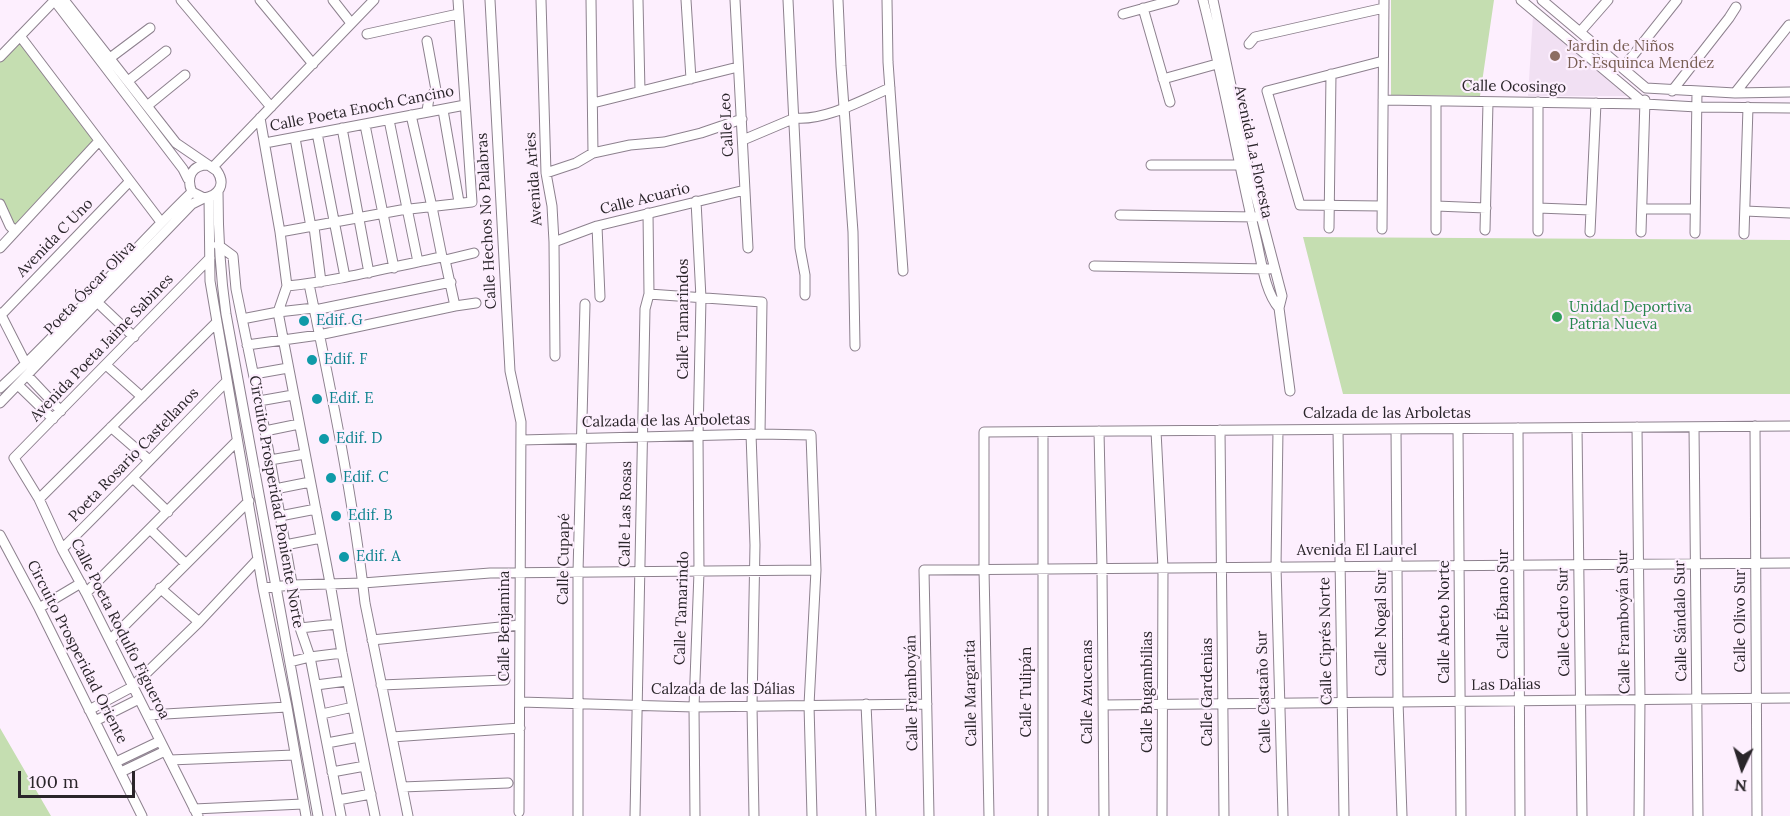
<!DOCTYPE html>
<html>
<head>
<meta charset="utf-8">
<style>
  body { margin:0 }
  #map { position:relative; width:1790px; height:816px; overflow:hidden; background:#fdeffe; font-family:Lora,serif }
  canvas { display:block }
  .north { position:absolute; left:1712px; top:738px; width:60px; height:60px; -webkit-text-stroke:4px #fdeffe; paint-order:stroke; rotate:184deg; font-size:16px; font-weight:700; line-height:24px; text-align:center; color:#2a252a }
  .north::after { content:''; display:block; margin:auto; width:21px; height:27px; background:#2a252a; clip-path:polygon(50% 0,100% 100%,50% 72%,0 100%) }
  .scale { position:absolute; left:18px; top:771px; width:117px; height:27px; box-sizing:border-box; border:3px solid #2a252a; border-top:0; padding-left:8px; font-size:18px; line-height:21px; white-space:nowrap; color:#2a252a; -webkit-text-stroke:4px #fdeffe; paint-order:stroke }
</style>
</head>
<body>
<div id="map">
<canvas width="1790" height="816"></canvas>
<div class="north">N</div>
<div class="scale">100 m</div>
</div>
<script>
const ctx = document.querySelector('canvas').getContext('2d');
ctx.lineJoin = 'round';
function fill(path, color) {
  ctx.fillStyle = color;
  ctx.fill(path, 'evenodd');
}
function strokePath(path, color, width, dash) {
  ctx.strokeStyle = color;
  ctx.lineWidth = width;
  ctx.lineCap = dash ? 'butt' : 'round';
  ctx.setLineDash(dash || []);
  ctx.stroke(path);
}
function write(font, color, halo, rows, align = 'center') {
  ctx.font = font + ' Lora,serif';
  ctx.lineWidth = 4.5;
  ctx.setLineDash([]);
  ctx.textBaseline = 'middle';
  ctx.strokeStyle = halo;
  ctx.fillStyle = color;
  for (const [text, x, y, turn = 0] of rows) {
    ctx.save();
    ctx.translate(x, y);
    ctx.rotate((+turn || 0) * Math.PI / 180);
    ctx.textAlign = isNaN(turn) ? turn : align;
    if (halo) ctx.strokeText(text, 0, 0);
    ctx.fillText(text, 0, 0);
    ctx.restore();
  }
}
fill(new Path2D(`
  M 1533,16 L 1627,96 L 1528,96 Z`), '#f1e0f3');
fill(new Path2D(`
  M 1391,0 L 1494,0 L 1480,96 L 1391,95 Z
  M 20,40 L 95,141 L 17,227 L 13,224 L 0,198 L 0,60 Z
  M 1303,237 L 1790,240 L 1790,394 L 1343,394 Z
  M 0,728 L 51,816 L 0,816 Z`), '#c5deb1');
const minor = new Path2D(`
  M 54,0 L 183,169 L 188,179
  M 64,0 L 176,143 L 217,171 C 226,184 219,196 204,198 L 192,192 C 186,178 191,165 208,165
  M 181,0 L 271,107
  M 260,0 L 313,64
  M 333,0 L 351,23
  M 490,0 L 510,371 L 521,422 L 519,812
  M 541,0 L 546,173 L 552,206 L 554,242 L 555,356
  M 591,0 L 593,153
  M 638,0 L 640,91
  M 686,0 L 691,79
  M 735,0 L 748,248
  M 788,0 L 800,248 L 805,275 L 805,295
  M 838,0 L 841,66 L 853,232 L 855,346
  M 887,0 L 888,62 L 903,271
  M 1203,0 C 1223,78 1237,156 1255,234 C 1261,257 1264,291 1279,308
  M 1213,0 L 1248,166 L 1282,296 L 1279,308 L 1290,391
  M 1521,0 L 1645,104 L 1697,107 L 1790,108
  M 1542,0 L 1646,88 L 1735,93 L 1790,92
  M 1143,8 L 1170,102
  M 1123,14 L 1174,0
  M 1580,32 L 1608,0
  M 367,34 L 458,14
  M 20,36 L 161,222
  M 1249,44 L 1255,37 L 1384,8
  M 0,57 L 54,1
  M 110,58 L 150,28
  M 1623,68 L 1677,0
  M 1163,79 L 1224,62
  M 128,81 L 166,51
  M 1672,91 L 1729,18 L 1736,7
  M 1735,93 L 1789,25
  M 1383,100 L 1645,104
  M 593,103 L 738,67
  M 147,106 L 185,75
  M 443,110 L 459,202
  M 427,111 L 429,98 L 436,90 L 427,41
  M 411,115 L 432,207 L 442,257
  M 260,118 L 280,232 L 287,286 L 278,312 L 330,583 L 342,653 L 375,816
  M 389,120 L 418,262
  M 365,125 L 394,268
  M 342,128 L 369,273
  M 317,133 L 345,277
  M 295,138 L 311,227
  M 743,140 L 795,118 C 825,121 862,100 890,88
  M 265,143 L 465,105
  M 1151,165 L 1243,165
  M 213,167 L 374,0
  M 546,173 L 576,163 L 593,153 L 630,145 L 664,142 L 701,133 L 742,119
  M 218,191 C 218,233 220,272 226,314 L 318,816
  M 209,197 L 210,281 L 217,322 L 263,588 L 287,707 L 306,816
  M 0,204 L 10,226 L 15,231
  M 1382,206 L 1300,205 L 1267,91 L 1383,61
  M 1436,206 L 1486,208
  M 1538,208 L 1591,210
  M 1642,209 L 1695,209
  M 1745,211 L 1790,213
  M 1120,215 L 1256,217
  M 597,226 L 600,297
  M 314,227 L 321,282
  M 1329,228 L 1331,74
  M 1382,229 L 1384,0
  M 1436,230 L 1436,101
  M 1485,230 L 1488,102
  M 1538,231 L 1538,102
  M 280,232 L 401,210 L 472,202 L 458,0
  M 1590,232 L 1596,103
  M 1641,232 L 1645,100
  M 1695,233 L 1697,92
  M 1744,234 L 1748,107
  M 554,242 L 597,226 L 745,190
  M 218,245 L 233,256 L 236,289 L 265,431 L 300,628 L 310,657 L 341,816
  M 0,248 L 99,141
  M 445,260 L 455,306
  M 1094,266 L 1269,269
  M 309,284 C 331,390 353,496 365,603 L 408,816
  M 287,286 C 339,281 390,267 442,257 L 445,260 L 474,253
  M 649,294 L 762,302 L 760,434
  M 97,302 L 134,337
  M 315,310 L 451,282
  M 0,313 L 26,364
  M 1,315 L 129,182
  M 242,319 L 278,312 L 314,308
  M 247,345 L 319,335 L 455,306 L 476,303
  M 106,365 L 142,397
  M 254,374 L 288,368
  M 27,375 L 61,411
  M 18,385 L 53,419
  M 0,388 C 67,327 126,256 192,192
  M 259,401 L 293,395
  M 0,403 L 192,204 L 204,198
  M 1755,426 L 1757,816
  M 111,427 L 149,460
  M 1637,427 L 1640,699 L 1639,816
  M 1694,427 L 1698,816
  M 1518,428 L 1520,816
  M 1577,428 L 1582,816
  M 1396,429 L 1398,701 L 1402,816
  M 1458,429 L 1461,816
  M 1220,430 L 1224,816
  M 1278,430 L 1276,567 L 1283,816
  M 1338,430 L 1344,816
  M 265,431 L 299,424
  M 1099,431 L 1102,568 L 1104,816
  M 1156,431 L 1163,568 L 1162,816
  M 751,434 L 755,545 L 752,706 L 754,816
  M 521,440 L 760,434 L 811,435 L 816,570 L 809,705 L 812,816
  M 270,460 L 305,454
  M 134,479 L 168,512
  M 275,489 L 310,482
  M 39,499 L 217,322
  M 280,516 L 316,509
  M 150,529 L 186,564
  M 0,535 L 39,608 L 142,816
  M 285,545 L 321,538
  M 62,549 C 118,494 172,437 227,381
  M 160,588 L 199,622
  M 263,588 L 292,585 L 363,583 L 490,573 L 816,570
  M 86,593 L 237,441
  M 39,608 L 81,583
  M 300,628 L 337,624
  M 110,640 L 249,501
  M 372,640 L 520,625
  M 290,662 L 310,657 L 342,653
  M 316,685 L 347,681
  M 381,685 L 505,680
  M 520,702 L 694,707 L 927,704
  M 866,704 L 871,816
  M 1103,705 L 1790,698
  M 89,710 L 132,687 L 199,622 L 258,559
  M 322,714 L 353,707
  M 148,715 L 287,707
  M 95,721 L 139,699
  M 392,737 L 520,728
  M 327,743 L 359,737
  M 170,760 L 294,755
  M 116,762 L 160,741
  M 121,772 L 165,751
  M 332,772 L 365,766
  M 402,787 L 508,783
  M 338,800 L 371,794
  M 194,809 L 303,804
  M 198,816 L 86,593 L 62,549 L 39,499 L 14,458 L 210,258
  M 578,816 L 578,572 L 585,304
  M 635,816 L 645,309 L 649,294 L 648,213
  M 695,816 L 694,707 L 699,572 L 698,436 L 701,298 L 696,201
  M 929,816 L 924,570 L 1790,563
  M 989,816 L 984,569 L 984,432 L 1790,426
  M 1043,816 L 1043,432`);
strokePath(minor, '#8d818e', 11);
strokePath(minor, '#fff', 9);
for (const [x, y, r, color] of [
  [1555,56,6,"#8d6e63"],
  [1557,317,6,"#2e9e5b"],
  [304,321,6,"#0f9aa8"],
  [312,360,6,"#0f9aa8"],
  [317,399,6,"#0f9aa8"],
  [324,439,6,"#0f9aa8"],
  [331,478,6,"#0f9aa8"],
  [336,516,6,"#0f9aa8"],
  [344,557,6,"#0f9aa8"]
]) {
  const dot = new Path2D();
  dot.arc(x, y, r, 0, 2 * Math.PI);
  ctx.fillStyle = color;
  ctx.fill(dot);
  strokePath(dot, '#fdeffe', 2);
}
write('15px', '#785e54', '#fdeffe', [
  ["Jardin de Niños",1567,47],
  ["Dr. Esquinca Mendez",1567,64]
], 'left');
write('15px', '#2a252a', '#fdeffe', [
  ["Calle Ocosingo",1514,87,1],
  ["Calle Poeta Enoch Cancino",362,109,-11],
  ["Calle Leo",727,125,-93],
  ["Avenida La Floresta",1253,152,78],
  ["Avenida Aries",534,179,-94],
  ["Calle Acuario",645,199,-14],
  ["Calle Hechos No Palabras",487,221,-93],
  ["Avenida C Uno",55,238,-46],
  ["Poeta Óscar Oliva",90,288,-46],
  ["Calle Tamarindos",684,319,-90],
  ["Avenida Poeta Jaime Sabines",102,348,-46],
  ["Calzada de las Arboletas",1387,414],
  ["Calzada de las Arboletas",666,421,-1],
  ["Poeta Rosario Castellanos",134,455,-46],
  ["Circuito Prosperidad Poniente Norte",276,502,80],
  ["Calle Las Rosas",626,514,-89],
  ["Avenida El Laurel",1357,551],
  ["Calle Cupapé",564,559,-89],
  ["Calle Ébano Sur",1504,604,-90],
  ["Calle Tamarindo",682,608,-88],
  ["Calle Sándalo Sur",1681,621,-91],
  ["Calle Olivo Sur",1741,621,-90],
  ["Calle Abeto Norte",1445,622,-90],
  ["Calle Cedro Sur",1564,622,-91],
  ["Calle Framboyán Sur",1624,622,-91],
  ["Calle Nogal Sur",1382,623,-90],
  ["Calle Benjamina",505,626,-90],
  ["Calle Poeta Rodulfo Figueroa",120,629,63],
  ["Calle Ciprés Norte",1326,641,-91],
  ["Circuito Prosperidad Oriente",77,652,63],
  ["Las Dalias",1506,685,-1],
  ["Calzada de las Dálias",723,690],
  ["Calle Tulipán",1027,692,-90],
  ["Calle Azucenas",1088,692,-90],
  ["Calle Bugambilias",1148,692,-90],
  ["Calle Gardenias",1208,692,-90],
  ["Calle Castaño Sur",1264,692,-92],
  ["Calle Framboyán",912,693,-91],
  ["Calle Margarita",971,693,-91]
]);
write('15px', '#27864d', '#fdeffe', [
  ["Unidad Deportiva",1569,308],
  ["Patria Nueva",1569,325]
], 'left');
write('15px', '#0d838f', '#fdeffe', [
  ["Edif. G",316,321],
  ["Edif. F",324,360],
  ["Edif. E",329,399],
  ["Edif. D",336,439],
  ["Edif. C",343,478],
  ["Edif. B",348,516],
  ["Edif. A",356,557]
], 'left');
</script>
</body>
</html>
